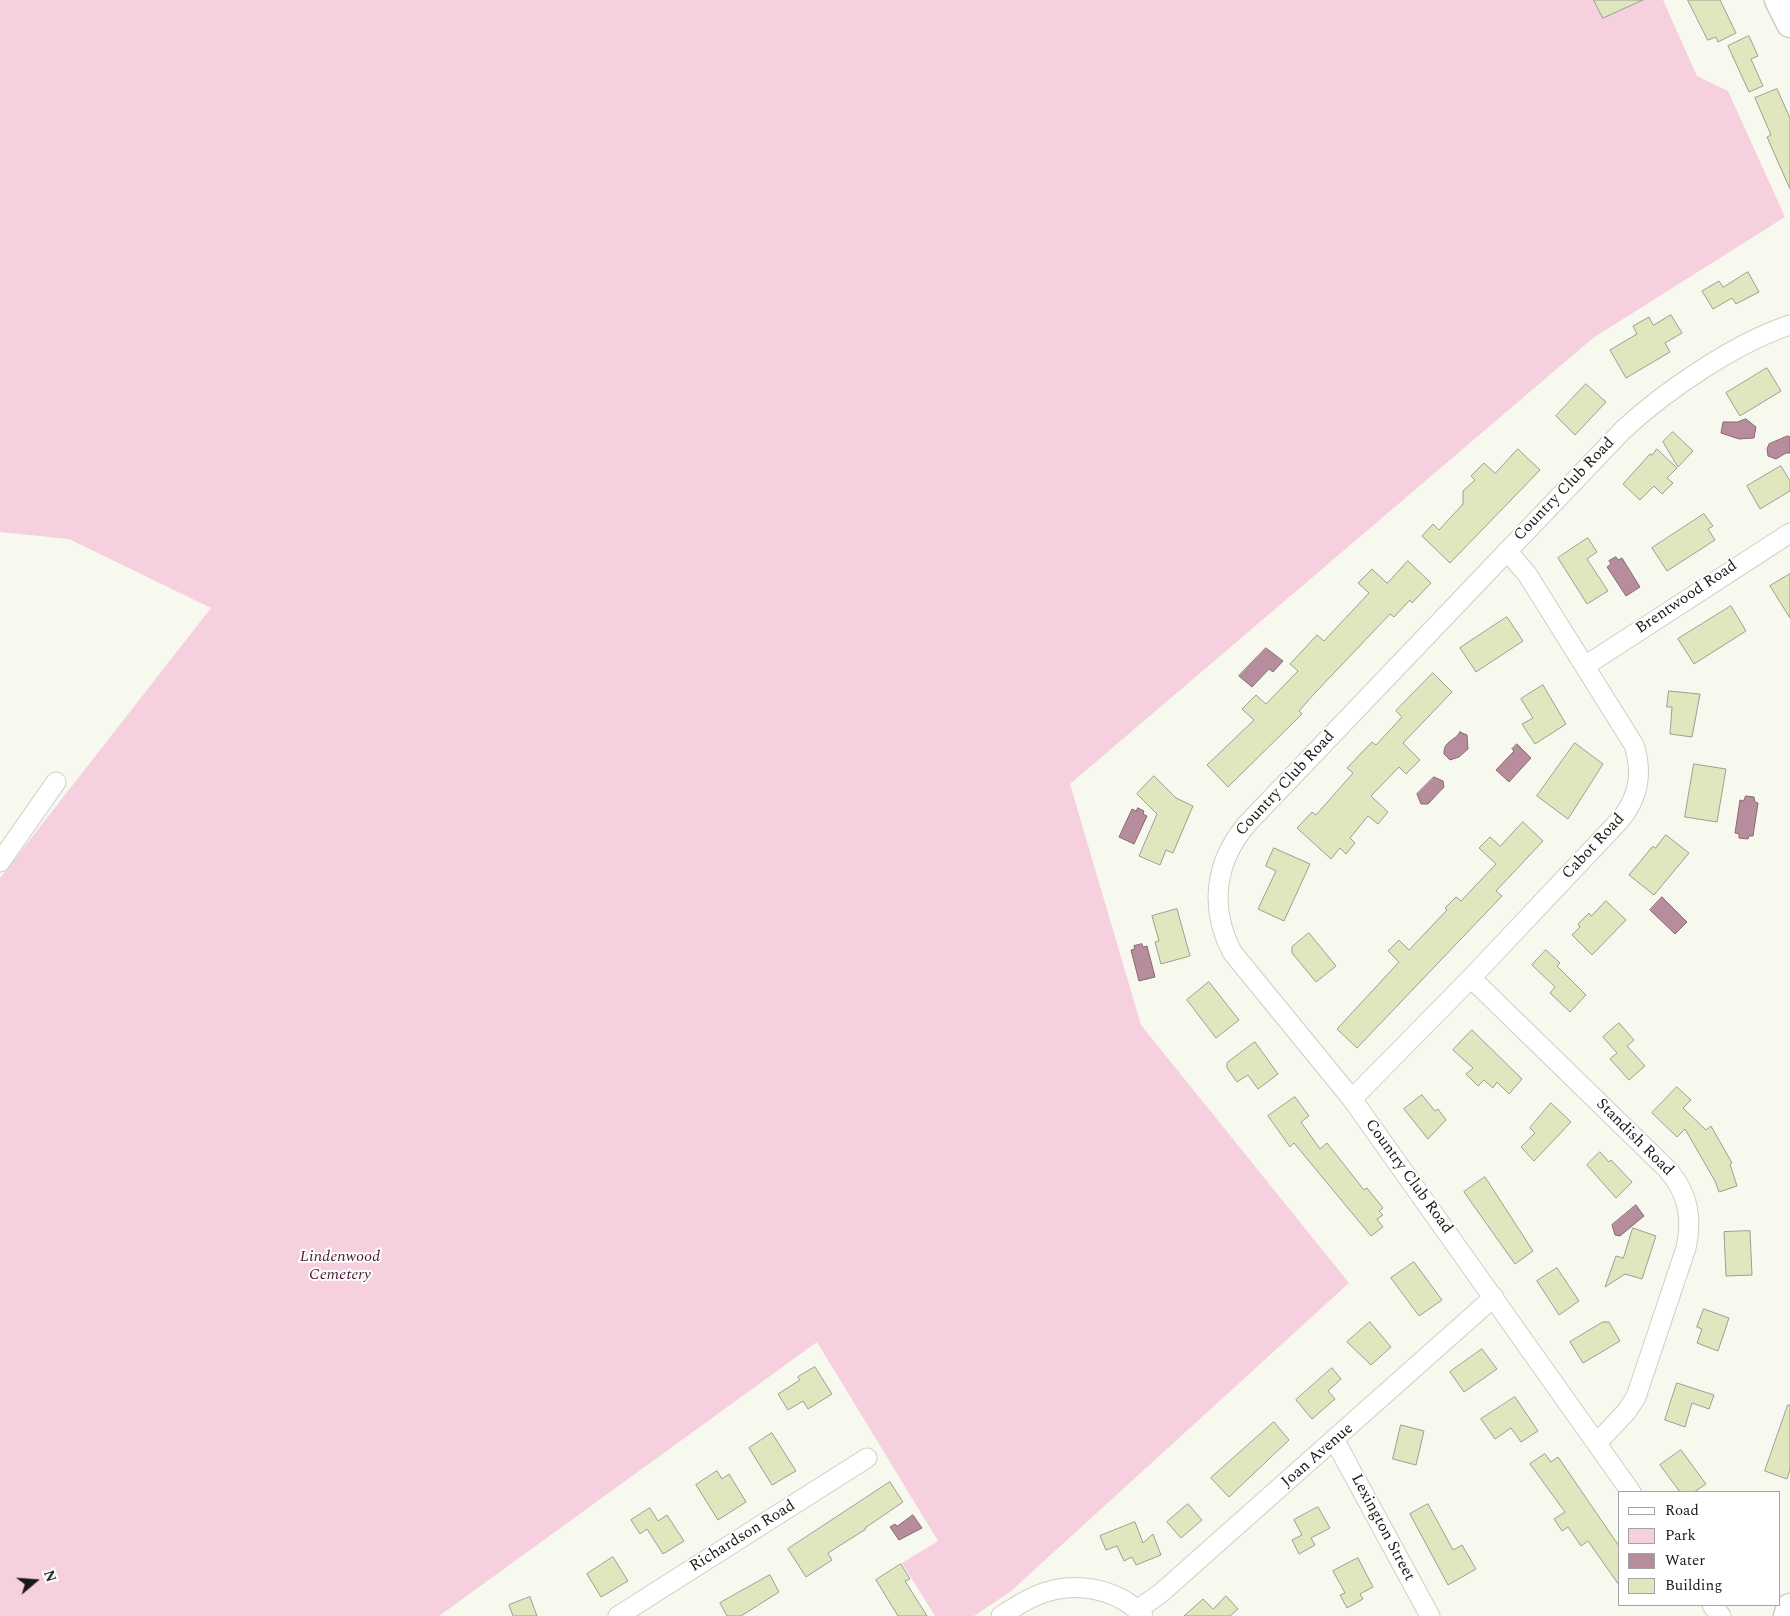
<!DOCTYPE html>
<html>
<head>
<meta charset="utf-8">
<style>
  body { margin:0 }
  #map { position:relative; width:1790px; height:1616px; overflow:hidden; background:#f7f9ee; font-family:Spectral,serif }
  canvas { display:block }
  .legend { position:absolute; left:1618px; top:1491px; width:162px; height:115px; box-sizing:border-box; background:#fff; border:1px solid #a3a3a2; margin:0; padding:6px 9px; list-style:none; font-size:15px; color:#191a16 }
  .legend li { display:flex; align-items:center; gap:10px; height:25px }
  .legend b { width:25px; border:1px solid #a3a3a2 }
  .north { position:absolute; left:10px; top:1556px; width:50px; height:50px; -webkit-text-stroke:4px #fff; paint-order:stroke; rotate:72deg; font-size:14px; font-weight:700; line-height:20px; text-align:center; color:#191a16 }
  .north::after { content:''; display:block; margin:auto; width:18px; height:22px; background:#191a16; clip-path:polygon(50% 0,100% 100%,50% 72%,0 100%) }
</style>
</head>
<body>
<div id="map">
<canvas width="1790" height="1616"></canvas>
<ul class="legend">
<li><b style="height:6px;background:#fff"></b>Road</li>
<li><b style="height:14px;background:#f6d0de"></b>Park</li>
<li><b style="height:14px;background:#b78d9d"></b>Water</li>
<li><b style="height:14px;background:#e0e6bd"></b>Building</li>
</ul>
<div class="north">N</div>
</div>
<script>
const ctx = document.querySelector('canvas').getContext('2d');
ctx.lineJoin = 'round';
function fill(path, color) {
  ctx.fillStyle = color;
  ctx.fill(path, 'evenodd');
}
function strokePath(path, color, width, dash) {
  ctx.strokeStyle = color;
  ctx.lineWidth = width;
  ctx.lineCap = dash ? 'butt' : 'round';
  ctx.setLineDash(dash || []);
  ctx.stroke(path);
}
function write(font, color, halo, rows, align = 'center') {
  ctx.font = font + ' Spectral,serif';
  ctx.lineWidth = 4;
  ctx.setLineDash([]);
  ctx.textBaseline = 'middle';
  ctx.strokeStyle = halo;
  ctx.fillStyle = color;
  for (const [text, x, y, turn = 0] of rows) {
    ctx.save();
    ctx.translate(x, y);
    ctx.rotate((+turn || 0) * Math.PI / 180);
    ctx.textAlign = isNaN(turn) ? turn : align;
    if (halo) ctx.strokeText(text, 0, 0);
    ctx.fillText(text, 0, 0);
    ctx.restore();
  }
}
fill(new Path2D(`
  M 0,0 L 1663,0 L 1697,76 L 1728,91 L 1785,217 L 1593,338 L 1070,784 L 1141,1025 L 1349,1283 L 1010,1592 L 974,1616 L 935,1616 L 902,1563 L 938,1541 L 817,1342 L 439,1616 L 0,1616 L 0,878 L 211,608 L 69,539 L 0,532 Z`), '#f6d0de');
const water = new Path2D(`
  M 1746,419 L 1756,427 L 1754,438 L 1739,439 L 1721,433 L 1723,422 L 1737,422 Z
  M 1788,436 L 1790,437 L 1790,453 L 1786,453 L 1776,459 L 1768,456 L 1767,449 L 1769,444 Z
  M 1616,557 L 1618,560 L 1622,558 L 1640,587 L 1626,596 L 1607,567 L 1611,564 L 1609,561 Z
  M 1266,648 L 1283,661 L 1273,672 L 1269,669 L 1252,687 L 1239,676 Z
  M 1460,732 L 1467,735 L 1468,749 L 1459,757 L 1450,760 L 1444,754 C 1443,741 1455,741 1460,732 Z
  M 1517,744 L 1531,758 L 1509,782 L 1496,770 L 1514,751 L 1512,749 Z
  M 1434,777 L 1443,781 L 1444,787 L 1428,804 L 1421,804 L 1417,794 Z
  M 1746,796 L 1754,797 L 1755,802 L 1758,803 L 1753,836 L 1749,836 L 1748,839 L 1739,838 L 1739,834 L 1735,833 L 1740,800 L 1743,801 Z
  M 1138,808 L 1144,811 L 1143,814 L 1147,816 L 1134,844 L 1119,837 L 1132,809 L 1136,811 Z
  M 1662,897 L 1687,922 L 1675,934 L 1650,910 Z
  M 1142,944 L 1143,947 L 1147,946 L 1155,977 L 1139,981 L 1131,950 L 1135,949 L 1134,946 Z
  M 1636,1205 L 1644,1216 L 1620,1236 L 1615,1235 L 1612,1225 Z
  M 913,1515 L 922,1528 L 899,1540 L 890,1527 L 895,1524 L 897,1526 Z`);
fill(water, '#b78d9d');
strokePath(water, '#886a74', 1);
const building = new Path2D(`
  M 1594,0 L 1643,0 L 1603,18 Z
  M 1688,0 L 1720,0 L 1736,33 L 1718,42 L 1716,37 L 1708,40 Z
  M 1749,36 L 1758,56 L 1751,59 L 1763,86 L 1749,92 L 1728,46 Z
  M 1777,89 L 1790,118 L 1790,189 L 1767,137 L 1771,135 L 1755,98 Z
  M 1748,272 L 1759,292 L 1736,304 L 1732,298 L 1713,309 L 1702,291 L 1719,281 L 1723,287 Z
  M 1671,315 L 1682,333 L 1665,343 L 1670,352 L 1626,378 L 1610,350 L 1637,334 L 1633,326 L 1649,317 L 1653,325 Z
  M 1767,368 L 1781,391 L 1740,416 L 1726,393 Z
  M 1586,384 L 1606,402 L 1575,435 L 1556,416 Z
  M 1673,432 L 1693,451 L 1678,467 L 1663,442 Z
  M 1518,449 L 1540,470 L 1450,563 L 1422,536 L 1433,524 L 1439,530 L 1463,504 L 1463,491 L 1475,480 L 1471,476 L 1484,463 L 1495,473 Z
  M 1657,449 L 1677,468 L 1667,478 L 1673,483 L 1662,494 L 1654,486 L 1640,500 L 1623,484 L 1650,454 L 1652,455 Z
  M 1781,466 L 1790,481 L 1790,491 L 1760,509 L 1747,486 Z
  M 1704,514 L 1713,526 L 1708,529 L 1715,540 L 1667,571 L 1652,548 Z
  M 1588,538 L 1597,552 L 1587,559 L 1608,591 L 1587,604 L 1558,558 Z
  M 1408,561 L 1431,583 L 1412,603 L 1410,600 L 1394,617 L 1390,614 L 1314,694 L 1299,711 L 1302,714 L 1228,787 L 1207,765 L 1254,720 L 1242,709 L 1256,695 L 1266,704 L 1298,671 L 1290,664 L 1317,635 L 1324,641 L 1369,593 L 1358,583 L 1372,569 L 1387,583 Z
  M 1790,574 L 1790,618 L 1770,586 Z
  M 1731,606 L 1746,631 L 1694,664 L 1678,639 Z
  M 1507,617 L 1523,641 L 1476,672 L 1460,648 Z
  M 1433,673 L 1452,692 L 1403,743 L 1420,760 L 1406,774 L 1399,767 L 1371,796 L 1388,812 L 1378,824 L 1368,816 L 1350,838 L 1355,843 L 1346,854 L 1340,848 L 1331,859 L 1297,828 L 1312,812 L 1316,815 L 1353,773 L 1347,768 L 1372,742 L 1376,745 L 1402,717 L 1396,711 Z
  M 1543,685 L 1566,724 L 1535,744 L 1522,724 L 1533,718 L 1521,699 Z
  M 1669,691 L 1700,694 L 1692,737 L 1670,734 L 1672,707 L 1667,707 Z
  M 1575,743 L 1603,764 L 1568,819 L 1537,796 Z
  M 1694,764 L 1726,769 L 1717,822 L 1685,817 Z
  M 1154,776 L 1176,798 L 1193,806 L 1173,853 L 1166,850 L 1160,865 L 1139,856 L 1157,814 L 1137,794 Z
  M 1523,822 L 1543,841 L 1496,891 L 1502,896 L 1357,1048 L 1337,1029 L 1399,962 L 1388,951 L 1399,940 L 1409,950 L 1447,910 L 1445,908 L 1456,897 L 1461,901 L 1496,864 L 1479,848 L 1490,837 L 1500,846 Z
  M 1666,835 L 1689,853 L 1654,895 L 1629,875 L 1653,846 L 1655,848 Z
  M 1274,848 L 1310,864 L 1284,921 L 1258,909 L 1276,871 L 1266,866 Z
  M 1606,901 L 1626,920 L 1592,955 L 1572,935 L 1580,927 L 1578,924 L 1589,913 L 1591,916 Z
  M 1177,909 L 1190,956 L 1161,964 L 1155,942 L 1159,941 L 1152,916 Z
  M 1309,933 L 1336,966 L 1316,982 L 1292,953 L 1292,947 Z
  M 1546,950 L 1560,963 L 1557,966 L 1586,995 L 1570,1012 L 1550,993 L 1555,987 L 1532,965 Z
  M 1209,982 L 1239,1020 L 1216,1038 L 1187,1000 Z
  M 1619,1023 L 1634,1040 L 1627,1046 L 1645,1066 L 1629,1080 L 1610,1059 L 1617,1053 L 1603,1037 Z
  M 1472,1030 L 1522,1079 L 1509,1094 L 1497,1082 L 1493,1088 L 1484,1080 L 1478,1086 L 1466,1074 L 1473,1068 L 1453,1050 Z
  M 1255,1042 L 1278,1074 L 1258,1089 L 1248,1075 L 1237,1082 L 1227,1068 L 1227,1063 Z
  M 1677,1087 L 1691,1100 L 1683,1108 L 1706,1130 L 1711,1126 L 1732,1163 L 1730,1164 L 1737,1186 L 1719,1192 L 1715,1181 L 1685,1129 L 1677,1137 L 1652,1113 Z
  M 1422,1095 L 1435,1111 L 1438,1109 L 1446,1120 L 1428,1139 L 1404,1109 Z
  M 1295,1097 L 1309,1116 L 1301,1122 L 1320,1149 L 1327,1143 L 1364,1190 L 1367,1188 L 1383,1208 L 1379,1211 L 1383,1215 L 1377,1219 L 1383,1227 L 1371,1236 L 1294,1143 L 1290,1147 L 1268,1116 Z
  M 1551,1103 L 1571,1122 L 1534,1161 L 1521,1147 L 1535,1133 L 1530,1128 Z
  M 1600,1152 L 1609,1162 L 1611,1160 L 1632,1182 L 1616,1198 L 1587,1165 Z
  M 1485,1177 L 1533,1251 L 1515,1264 L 1464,1192 Z
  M 1633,1228 L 1656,1236 L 1642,1279 L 1625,1274 L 1605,1287 L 1616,1256 L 1623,1258 Z
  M 1750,1231 L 1752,1275 L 1726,1276 L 1724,1232 Z
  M 1414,1262 L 1442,1300 L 1419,1316 L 1391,1278 Z
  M 1557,1268 L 1579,1301 L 1559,1315 L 1537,1281 Z
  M 1704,1309 L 1729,1318 L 1718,1351 L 1697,1343 L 1702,1329 L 1697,1327 Z
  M 1370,1322 L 1391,1347 L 1371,1365 L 1347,1342 Z
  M 1603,1322 L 1609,1322 L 1620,1341 L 1583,1363 L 1570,1342 Z
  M 1482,1349 L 1497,1369 L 1464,1392 L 1450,1372 Z
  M 815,1367 L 832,1394 L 808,1409 L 803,1401 L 788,1410 L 778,1394 L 800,1380 L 798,1377 Z
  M 1332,1368 L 1341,1379 L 1328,1391 L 1335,1399 L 1312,1419 L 1296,1400 Z
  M 1677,1383 L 1714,1395 L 1709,1409 L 1692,1403 L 1685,1427 L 1665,1420 Z
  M 1515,1397 L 1538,1431 L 1521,1442 L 1511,1428 L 1495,1439 L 1481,1419 Z
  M 1788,1405 L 1790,1405 L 1790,1470 L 1787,1479 L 1765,1471 Z
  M 1274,1422 L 1289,1440 L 1229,1497 L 1211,1478 Z
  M 1401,1425 L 1424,1431 L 1416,1465 L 1393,1459 Z
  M 772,1433 L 796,1471 L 772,1485 L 749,1448 Z
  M 1681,1450 L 1706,1484 L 1694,1492 L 1680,1492 L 1660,1465 Z
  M 1545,1454 L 1551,1462 L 1558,1457 L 1619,1546 L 1619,1585 L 1588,1541 L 1581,1546 L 1568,1527 L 1562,1531 L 1554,1519 L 1565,1512 L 1530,1464 Z
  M 717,1471 L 722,1479 L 729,1474 L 746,1502 L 718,1520 L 696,1485 Z
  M 890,1482 L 903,1502 L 865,1528 L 866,1529 L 828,1553 L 832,1560 L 806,1577 L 788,1549 Z
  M 1188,1504 L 1202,1520 L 1181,1538 L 1167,1522 Z
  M 1428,1504 L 1453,1550 L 1462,1545 L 1476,1569 L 1448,1585 L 1410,1514 Z
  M 1318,1507 L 1330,1528 L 1311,1538 L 1315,1545 L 1299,1554 L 1292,1540 L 1302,1535 L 1294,1520 Z
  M 650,1508 L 658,1521 L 667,1515 L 684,1541 L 663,1554 L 647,1529 L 640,1534 L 631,1520 Z
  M 1135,1522 L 1143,1543 L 1153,1534 L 1161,1555 L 1136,1565 L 1132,1557 L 1124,1561 L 1117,1546 L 1106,1550 L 1100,1536 Z
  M 613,1557 L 628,1581 L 601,1597 L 587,1574 Z
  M 1358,1558 L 1373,1587 L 1360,1594 L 1363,1599 L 1347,1608 L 1340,1595 L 1345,1593 L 1333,1571 Z
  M 901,1564 L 910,1579 L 905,1581 L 927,1616 L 898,1616 L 876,1580 Z
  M 770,1575 L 779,1592 L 741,1616 L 727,1616 L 720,1603 Z
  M 1226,1596 L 1238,1609 L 1230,1616 L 1184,1616 L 1203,1599 L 1213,1609 Z
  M 530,1597 L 537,1616 L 513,1616 L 509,1605 Z`);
fill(building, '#e0e6bd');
strokePath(building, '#9d9e94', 1);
const street = new Path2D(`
  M 1585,666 L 1790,533
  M 0,862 L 56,782
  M 1471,978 L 1667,1169 C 1688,1192 1693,1218 1686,1248 L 1636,1397 L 1627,1411 L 1597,1443
  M 1352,1099 L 1471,978 L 1620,820 C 1639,797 1643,773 1634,745 L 1527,574 L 1507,551
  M 1335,1441 L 1430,1616
  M 1631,1492 L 1352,1099 L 1232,952 C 1209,907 1215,863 1246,825 L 1623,430 C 1665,391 1735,343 1790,325
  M 1712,1605 L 1721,1616
  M 1137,1610 L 1161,1593 L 1494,1297
  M 618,1616 L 867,1458
  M 1001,1616 C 1013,1608 1025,1600 1038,1595 C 1073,1580 1118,1588 1143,1616`);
const secondary = new Path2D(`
  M 1778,0 L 1790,24
  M 1787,1616 L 1790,1607`);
strokePath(street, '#cdcfc4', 21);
strokePath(secondary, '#cdcfc4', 29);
strokePath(street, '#fff', 19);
strokePath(secondary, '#fff', 26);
write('16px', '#191a16', '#fff', [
  ["Country Club Road",1565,490,-46],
  ["Brentwood Road",1687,598,-34],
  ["Country Club Road",1286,784,-47],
  ["Cabot Road",1594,847,-47],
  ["Standish Road",1634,1138,45],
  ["Country Club Road",1408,1177,54],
  ["Joan Avenue",1318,1456,-41],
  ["Lexington Street",1382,1528,62],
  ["Richardson Road",743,1537,-32]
]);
write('italic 16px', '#4c1831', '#fff', [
  ["Lindenwood",340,1258],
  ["Cemetery",340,1276]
]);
</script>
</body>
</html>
